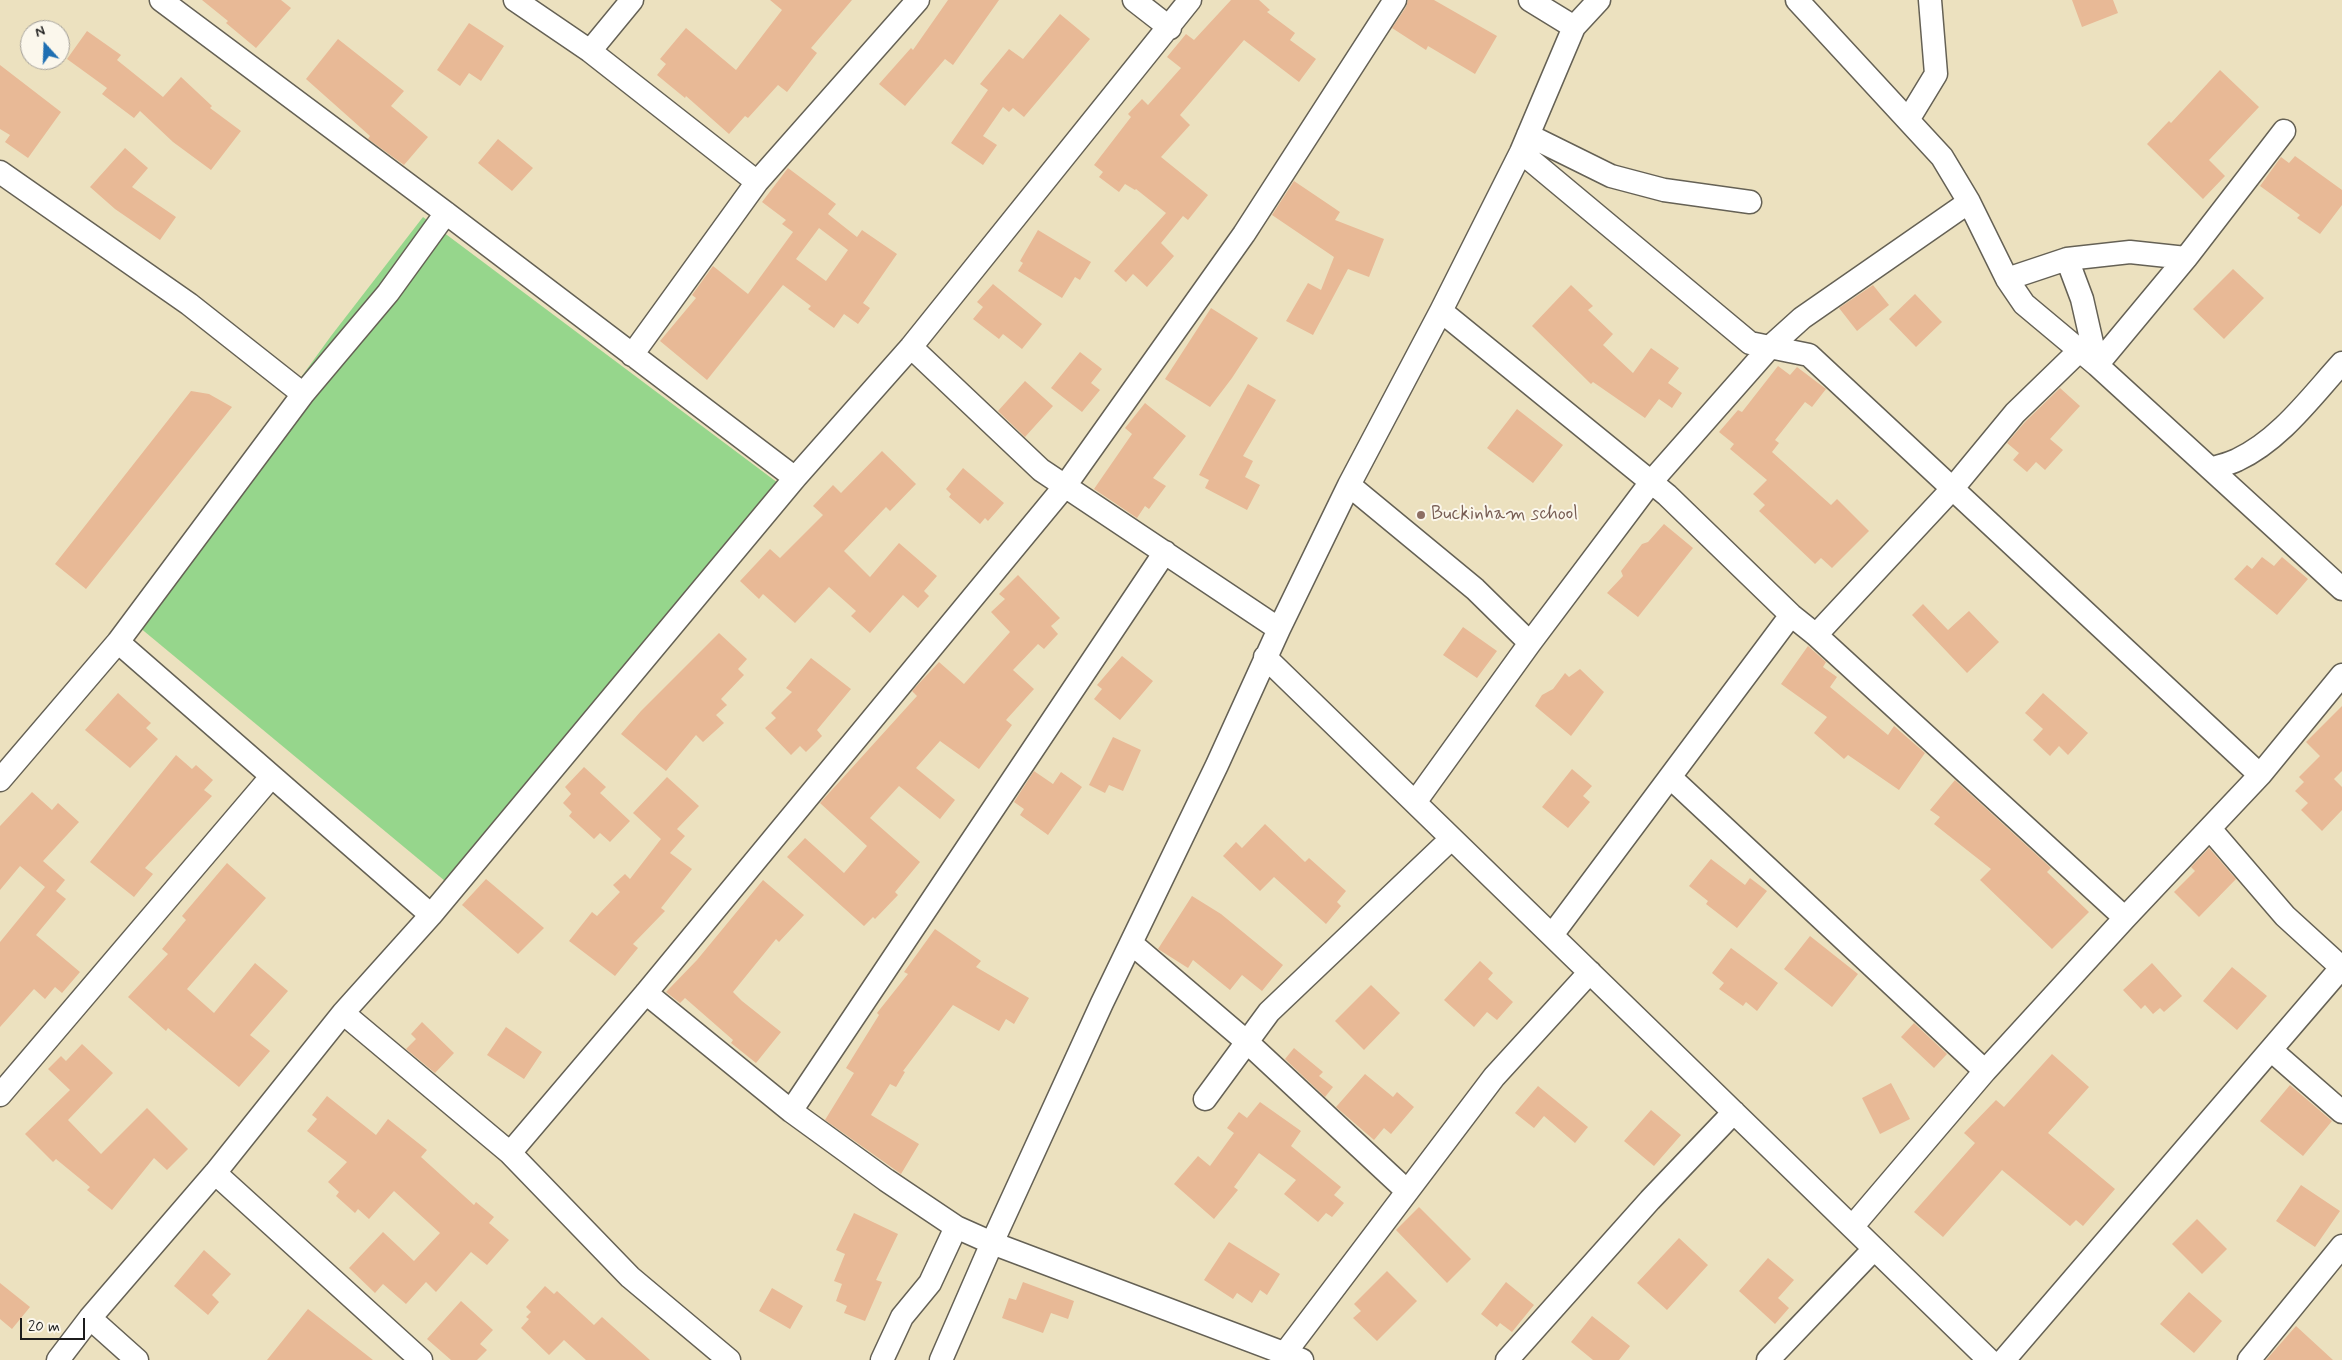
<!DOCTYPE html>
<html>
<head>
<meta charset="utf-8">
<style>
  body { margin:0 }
  #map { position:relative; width:2342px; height:1360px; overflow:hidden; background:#ece1bf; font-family:Mynerve,sans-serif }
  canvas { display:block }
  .north { position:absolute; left:20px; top:20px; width:50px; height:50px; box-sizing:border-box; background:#fbf7ec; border:1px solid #a29f99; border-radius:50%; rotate:340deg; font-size:14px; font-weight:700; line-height:20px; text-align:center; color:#1c1c1c }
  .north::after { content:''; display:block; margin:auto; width:18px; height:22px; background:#1f6fb2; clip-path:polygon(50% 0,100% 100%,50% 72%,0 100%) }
  .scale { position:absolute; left:20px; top:1318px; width:65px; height:22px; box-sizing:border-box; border:2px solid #1c1c1c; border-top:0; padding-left:6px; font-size:15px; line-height:18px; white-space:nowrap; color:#1c1c1c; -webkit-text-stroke:4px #fbf7ec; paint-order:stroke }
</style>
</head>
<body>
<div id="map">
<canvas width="2342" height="1360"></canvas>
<div class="north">N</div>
<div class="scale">20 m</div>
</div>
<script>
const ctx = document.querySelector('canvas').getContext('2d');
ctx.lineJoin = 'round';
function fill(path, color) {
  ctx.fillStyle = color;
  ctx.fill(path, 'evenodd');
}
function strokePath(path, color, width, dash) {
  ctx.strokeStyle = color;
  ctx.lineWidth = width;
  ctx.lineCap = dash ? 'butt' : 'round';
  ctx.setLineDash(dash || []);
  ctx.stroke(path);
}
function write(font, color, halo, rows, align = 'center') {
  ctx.font = font + ' Mynerve,sans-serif';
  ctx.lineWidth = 4;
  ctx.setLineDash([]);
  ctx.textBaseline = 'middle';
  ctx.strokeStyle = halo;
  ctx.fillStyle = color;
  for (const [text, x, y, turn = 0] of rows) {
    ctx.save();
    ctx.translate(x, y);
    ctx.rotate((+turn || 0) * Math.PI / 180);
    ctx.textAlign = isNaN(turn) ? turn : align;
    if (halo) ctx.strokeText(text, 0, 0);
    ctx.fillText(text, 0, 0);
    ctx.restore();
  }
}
fill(new Path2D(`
  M 423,217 L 778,483 L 451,886 L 127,617 L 331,336 Z`), '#96d68c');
fill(new Path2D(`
  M 202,0 L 281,0 L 291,8 L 256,48 L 226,23 L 228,21 Z
  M 770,0 L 852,0 L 811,48 L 817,53 L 787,92 L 778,85 L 748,118 L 745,116 L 729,134 L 686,96 L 685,98 L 657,75 L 666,64 L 660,59 L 686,28 L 736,70 L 782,10 Z
  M 948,0 L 999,0 L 953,65 L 945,59 L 905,106 L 879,84 L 911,48 L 913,50 Z
  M 1231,0 L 1259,0 L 1270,10 L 1267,12 L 1295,33 L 1290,40 L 1316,59 L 1299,82 L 1244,40 L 1180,115 L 1190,125 L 1161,157 L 1208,195 L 1188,220 L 1183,216 L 1161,243 L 1174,256 L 1147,287 L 1133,274 L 1126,282 L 1114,271 L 1166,213 L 1136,189 L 1135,190 L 1125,184 L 1119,192 L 1099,177 L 1103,172 L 1094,165 L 1131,117 L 1128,114 L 1142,99 L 1148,105 L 1181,68 L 1167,57 L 1186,34 L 1194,40 Z
  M 1408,0 L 1434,0 L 1497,36 L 1475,74 L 1428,46 L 1426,50 L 1392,28 L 1406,7 Z
  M 2072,0 L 2113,0 L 2118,13 L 2082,27 Z
  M 1060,14 L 1090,39 L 1024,117 L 1013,108 L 1009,112 L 1003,107 L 983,136 L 997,145 L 983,165 L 951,143 L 988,90 L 980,84 L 1009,49 L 1023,59 Z
  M 469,23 L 504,46 L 481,81 L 469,73 L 460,86 L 437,70 Z
  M 87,31 L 121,55 L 117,60 L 163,97 L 181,77 L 212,106 L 210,108 L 241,131 L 211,170 L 173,142 L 140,111 L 134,118 L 102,94 L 107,88 L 67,59 Z
  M 338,39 L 404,91 L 391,106 L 428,137 L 404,165 L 368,139 L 370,136 L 306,79 Z
  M 0,65 L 61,112 L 28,158 L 5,142 L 10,135 L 0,129 Z
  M 2220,70 L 2259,107 L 2209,160 L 2225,176 L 2203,199 L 2147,144 L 2169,121 L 2171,123 Z
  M 498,139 L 533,168 L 512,191 L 478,163 Z
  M 125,148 L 148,168 L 132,187 L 176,217 L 160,240 L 115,209 L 90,187 Z
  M 2295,156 L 2342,190 L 2342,205 L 2320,234 L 2297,218 L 2300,215 L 2260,186 L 2281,157 L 2289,163 Z
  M 788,168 L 836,204 L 828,214 L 857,237 L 862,230 L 897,254 L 863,303 L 870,308 L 858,324 L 844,314 L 834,328 L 808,309 L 811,306 L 783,285 L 707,380 L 660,341 L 696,298 L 692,295 L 713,266 L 748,294 L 793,232 L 782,224 L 786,220 L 762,202 ZM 819,228 L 848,250 L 826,281 L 796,259 Z
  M 1294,181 L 1340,212 L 1335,220 L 1384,239 L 1369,277 L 1348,269 L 1313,335 L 1286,321 L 1308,283 L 1321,290 L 1334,257 L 1272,215 Z
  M 1038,230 L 1091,262 L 1080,280 L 1075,277 L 1062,298 L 1018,271 L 1023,263 L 1020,261 Z
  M 2233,269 L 2264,298 L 2224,339 L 2193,309 Z
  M 993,284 L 1042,324 L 1022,349 L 1003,334 L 999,339 L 973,319 L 983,307 L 977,302 Z
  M 1571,285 L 1593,306 L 1588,310 L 1613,334 L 1603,345 L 1633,373 L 1651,348 L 1679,368 L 1668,383 L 1682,393 L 1672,408 L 1659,399 L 1645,418 L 1593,382 L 1591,384 L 1532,326 Z
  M 1873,285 L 1889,305 L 1857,331 L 1839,308 Z
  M 1915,294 L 1942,322 L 1916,347 L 1889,319 Z
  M 1211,308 L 1258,338 L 1232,378 L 1210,407 L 1165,379 Z
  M 1080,352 L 1102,369 L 1091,383 L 1100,390 L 1082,412 L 1051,388 Z
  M 1778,366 L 1790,375 L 1797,367 L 1826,389 L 1812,407 L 1805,402 L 1775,440 L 1779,443 L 1772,452 L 1831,505 L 1837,499 L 1869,531 L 1832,568 L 1821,558 L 1815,564 L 1759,511 L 1765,505 L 1753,494 L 1767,480 L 1730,449 L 1734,444 L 1719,432 L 1738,410 L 1742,412 Z
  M 1025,381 L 1053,406 L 1025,437 L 998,411 Z
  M 1248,384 L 1276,400 L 1243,456 L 1253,461 L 1245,477 L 1260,485 L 1247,510 L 1205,488 L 1209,480 L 1199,475 Z
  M 2060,388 L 2080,406 L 2050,439 L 2063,450 L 2045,470 L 2036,462 L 2027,472 L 2013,460 L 2019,453 L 2007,443 L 2025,422 Z
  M 191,391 L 209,394 L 232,407 L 86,589 L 55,564 Z
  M 1145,403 L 1186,436 L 1153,478 L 1166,486 L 1149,509 L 1145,506 L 1137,518 L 1094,489 L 1132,434 L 1125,428 Z
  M 1517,409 L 1563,445 L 1533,483 L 1487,448 Z
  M 882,451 L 916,484 L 890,511 L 886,507 L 844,551 L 870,577 L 899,543 L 937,576 L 924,591 L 929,596 L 918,608 L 903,595 L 870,633 L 851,616 L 856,611 L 829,587 L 795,623 L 763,594 L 759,599 L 740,581 L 770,549 L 780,558 L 823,515 L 813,506 L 833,485 L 841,493 Z
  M 963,468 L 1004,503 L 988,521 L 985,518 L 980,524 L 949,497 L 951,494 L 946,489 Z
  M 1664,524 L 1693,548 L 1638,617 L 1607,593 L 1623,576 L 1621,571 L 1642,544 L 1648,542 Z
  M 2262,557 L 2274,566 L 2282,557 L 2308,579 L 2277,615 L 2234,579 L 2247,565 L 2252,569 Z
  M 1018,575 L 1060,618 L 1051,626 L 1058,634 L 1044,649 L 1038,644 L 1013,670 L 1034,689 L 1006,720 L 1012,725 L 979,769 L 940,741 L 916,768 L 955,800 L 940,819 L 899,786 L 870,818 L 920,862 L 895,892 L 898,895 L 875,919 L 873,917 L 864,926 L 787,857 L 805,838 L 844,873 L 867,846 L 820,803 L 917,696 L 912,691 L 939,662 L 964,684 L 1010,632 L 991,612 L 1005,599 L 999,594 Z
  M 1923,604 L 1948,630 L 1969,611 L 1999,642 L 1967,673 L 1912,615 Z
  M 1463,627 L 1497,651 L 1477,678 L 1443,655 Z
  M 719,633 L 747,659 L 738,669 L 744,675 L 721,699 L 727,705 L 716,715 L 724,723 L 703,742 L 696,735 L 666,771 L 621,734 L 641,711 Z
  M 1808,646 L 1826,662 L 1823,667 L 1837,677 L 1830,687 L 1888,735 L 1894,726 L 1925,753 L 1899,790 L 1848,755 L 1844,759 L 1814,733 L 1827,717 L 1781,684 Z
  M 1122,656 L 1153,681 L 1120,720 L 1094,699 L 1102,689 L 1097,685 Z
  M 811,658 L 851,689 L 817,730 L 822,736 L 806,752 L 800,746 L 791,755 L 765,728 L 776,718 L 771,713 L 792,692 L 786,688 Z
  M 1580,669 L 1604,692 L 1571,736 L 1535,706 L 1542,695 L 1553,689 L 1565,673 L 1569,677 Z
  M 118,693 L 151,723 L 146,728 L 158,739 L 130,768 L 85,730 Z
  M 2043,693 L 2088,733 L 2068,755 L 2059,746 L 2050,756 L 2033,740 L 2043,729 L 2025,713 Z
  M 2342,706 L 2342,771 L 2334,779 L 2342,787 L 2342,810 L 2322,831 L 2301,810 L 2308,803 L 2295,791 L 2304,782 L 2299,777 L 2320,756 L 2306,742 Z
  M 1113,737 L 1141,750 L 1123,791 L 1109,785 L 1105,793 L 1089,785 Z
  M 176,755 L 192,769 L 196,765 L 213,780 L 204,790 L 212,796 L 145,868 L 153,874 L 134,897 L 90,862 Z
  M 584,767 L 606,787 L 600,793 L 630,821 L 610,842 L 600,833 L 594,839 L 569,816 L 572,812 L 563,803 L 571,794 L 565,787 Z
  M 1572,769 L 1592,786 L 1583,796 L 1590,802 L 1568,828 L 1542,807 Z
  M 1034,771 L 1053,784 L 1061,772 L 1082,787 L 1048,835 L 1020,815 L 1024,809 L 1014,802 Z
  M 667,777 L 699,806 L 677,829 L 685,836 L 670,853 L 692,869 L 661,908 L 665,911 L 633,944 L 638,948 L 615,976 L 569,941 L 592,912 L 597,916 L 620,892 L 613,885 L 625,874 L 630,879 L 661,839 L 633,813 Z
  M 1955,780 L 2051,868 L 2047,872 L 2089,912 L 2052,949 L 1980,880 L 1991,869 L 1934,824 L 1940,817 L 1930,810 Z
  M 32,792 L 52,810 L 58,803 L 79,822 L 43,861 L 65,880 L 56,891 L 66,899 L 36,935 L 80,972 L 62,993 L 55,987 L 45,999 L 34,989 L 0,1027 L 0,942 L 45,887 L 20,866 L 0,890 L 0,826 Z
  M 1265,824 L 1305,862 L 1309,858 L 1346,891 L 1337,902 L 1341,906 L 1326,924 L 1274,877 L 1260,891 L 1223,856 L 1236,842 L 1242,848 Z
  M 2209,848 L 2236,879 L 2199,917 L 2174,892 L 2195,871 L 2191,867 Z
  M 1711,859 L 1745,885 L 1750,878 L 1767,891 L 1737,928 L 1706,904 L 1708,901 L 1689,886 Z
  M 227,863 L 266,898 L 187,989 L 214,1013 L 255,963 L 288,991 L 250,1035 L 270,1051 L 239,1087 L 168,1028 L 166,1031 L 128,997 L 168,954 L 162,949 L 186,920 L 182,916 Z
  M 486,879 L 544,928 L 518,954 L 462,905 Z
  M 763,880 L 804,915 L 779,942 L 776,939 L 733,992 L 742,1001 L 781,1032 L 756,1063 L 731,1043 L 733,1040 L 685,998 L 680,1003 L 666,992 L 697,960 Z
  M 1192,896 L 1221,914 L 1283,965 L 1262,991 L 1242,975 L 1230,990 L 1193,960 L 1188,968 L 1158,949 Z
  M 935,929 L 981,961 L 976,967 L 1029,998 L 1014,1024 L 1006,1019 L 999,1031 L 953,1005 L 903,1071 L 905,1072 L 896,1087 L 890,1084 L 871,1115 L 919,1144 L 901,1174 L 825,1120 L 854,1073 L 846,1068 L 879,1015 L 877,1013 L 908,974 L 904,972 Z
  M 1810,936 L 1858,974 L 1832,1007 L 1784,969 Z
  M 1731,948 L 1778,983 L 1757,1011 L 1746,1002 L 1743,1006 L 1719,989 L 1724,983 L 1712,973 Z
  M 1480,961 L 1493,973 L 1488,979 L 1513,1002 L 1497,1020 L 1487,1012 L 1474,1027 L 1444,1000 Z
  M 2152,963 L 2182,996 L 2164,1012 L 2160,1008 L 2153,1014 L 2145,1005 L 2141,1009 L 2123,990 Z
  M 2232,967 L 2267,996 L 2237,1030 L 2203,1001 Z
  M 1371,985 L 1400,1013 L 1364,1050 L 1335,1021 Z
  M 422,1022 L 454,1053 L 435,1073 L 406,1049 L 416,1039 L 411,1034 Z
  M 1914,1023 L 1947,1054 L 1934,1068 L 1901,1037 Z
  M 506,1027 L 542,1052 L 524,1079 L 487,1055 Z
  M 82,1044 L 113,1073 L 68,1120 L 101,1154 L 147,1108 L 188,1149 L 167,1170 L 154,1158 L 112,1210 L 87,1190 L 90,1187 L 56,1159 L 53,1162 L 25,1134 L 70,1090 L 48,1069 L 61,1056 L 66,1061 Z
  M 1294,1048 L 1323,1072 L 1319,1076 L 1333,1087 L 1325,1097 L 1285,1059 Z
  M 2052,1054 L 2089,1087 L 2048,1133 L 2115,1189 L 2083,1226 L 2076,1220 L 2070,1226 L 2002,1170 L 1943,1237 L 1914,1212 L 1975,1143 L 1964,1133 L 1996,1100 L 2004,1107 Z
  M 1365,1074 L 1393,1097 L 1397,1092 L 1414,1107 L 1391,1134 L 1384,1128 L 1374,1140 L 1336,1107 Z
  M 1891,1083 L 1910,1119 L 1880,1134 L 1862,1098 Z
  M 2290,1085 L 2332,1121 L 2303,1156 L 2260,1121 Z
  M 1538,1086 L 1588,1127 L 1575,1143 L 1544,1116 L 1534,1128 L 1515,1113 Z
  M 327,1096 L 376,1135 L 388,1119 L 427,1150 L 421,1157 L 474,1205 L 476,1202 L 494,1217 L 489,1223 L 509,1240 L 487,1265 L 471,1252 L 436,1292 L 426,1282 L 406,1304 L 383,1284 L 375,1293 L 349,1268 L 383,1232 L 414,1261 L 440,1233 L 394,1191 L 369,1219 L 358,1209 L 355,1213 L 336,1196 L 339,1192 L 328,1182 L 347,1162 L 307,1131 L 317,1119 L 312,1115 Z
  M 1260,1102 L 1301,1131 L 1291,1146 L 1341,1187 L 1334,1195 L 1344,1203 L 1332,1217 L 1326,1213 L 1318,1222 L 1284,1194 L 1296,1180 L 1259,1153 L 1234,1187 L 1238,1190 L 1214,1219 L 1174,1184 L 1198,1156 L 1210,1166 L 1234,1133 L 1227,1128 L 1239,1112 L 1247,1118 Z
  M 1651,1110 L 1681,1135 L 1654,1166 L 1624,1141 Z
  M 2301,1185 L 2340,1211 L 2315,1247 L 2276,1221 Z
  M 1419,1207 L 1471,1259 L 1447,1283 L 1396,1230 Z
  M 854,1213 L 898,1234 L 876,1280 L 882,1282 L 865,1321 L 844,1313 L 847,1306 L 836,1301 L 842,1284 L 834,1281 L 845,1254 L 836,1250 Z
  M 2197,1219 L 2227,1249 L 2202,1274 L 2172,1244 Z
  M 1679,1238 L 1708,1265 L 1667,1310 L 1637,1283 Z
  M 1229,1242 L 1280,1274 L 1267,1295 L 1260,1290 L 1252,1303 L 1237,1293 L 1233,1299 L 1204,1280 Z
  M 204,1250 L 231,1274 L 212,1295 L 219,1302 L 208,1315 L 174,1286 Z
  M 1768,1258 L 1794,1280 L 1778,1298 L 1789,1308 L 1775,1324 L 1739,1291 Z
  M 1387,1271 L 1417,1301 L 1377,1341 L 1353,1318 L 1361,1311 L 1354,1304 Z
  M 1023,1282 L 1074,1301 L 1068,1319 L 1051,1313 L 1043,1333 L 1002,1318 L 1009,1298 L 1016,1300 Z
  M 1506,1282 L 1534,1305 L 1512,1332 L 1500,1323 L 1497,1327 L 1481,1314 Z
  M 0,1283 L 30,1307 L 12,1329 L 0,1319 Z
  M 545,1286 L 554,1294 L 557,1291 L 594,1325 L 602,1317 L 650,1360 L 586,1360 L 564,1340 L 549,1355 L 521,1328 L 529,1319 L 526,1317 L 531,1312 L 526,1307 Z
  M 772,1288 L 803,1306 L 790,1329 L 759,1311 Z
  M 2189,1292 L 2222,1321 L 2194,1353 L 2160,1324 Z
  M 461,1301 L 493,1330 L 480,1344 L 487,1350 L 477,1360 L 451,1360 L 427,1339 Z
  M 308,1309 L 373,1360 L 267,1360 Z
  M 1592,1316 L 1630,1346 L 1619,1360 L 1593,1360 L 1571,1342 Z
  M 2296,1326 L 2333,1360 L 2266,1360 Z`), '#e8b996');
const minor = new Path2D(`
  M 161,0 L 446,213 L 795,478
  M 515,0 L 590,51 L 757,182
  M 1134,0 L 1170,28
  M 1530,0 L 1574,27
  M 1797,0 L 1942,157 L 1969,202 L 2007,279 L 2024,304 L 2097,365 L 2342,589
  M 590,51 L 632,0
  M 1908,120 L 1936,74 L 1930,0
  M 1528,135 L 1611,176 L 1664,190 L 1750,202
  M 1521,152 L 1750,343 L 1809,355 L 2260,775
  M 0,172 L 189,304 L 303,394
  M 2067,259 L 2082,299 L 2097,365
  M 2007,279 L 2067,259 L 2130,252 L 2186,258
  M 1441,311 L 1667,495 L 1791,615 L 1816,635 L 2125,918
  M 911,347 L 1041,470 L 1279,629
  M 632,355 L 757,182 L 918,0
  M 2097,365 L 2186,258 L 2284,131
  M 2211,469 C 2219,466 2229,464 2237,460 C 2280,440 2311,397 2342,363
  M 1349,485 L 1475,589 L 1530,643
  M 1816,635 L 1953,488 L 2015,413 L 2080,350
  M 118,642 L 431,915
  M 1265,657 L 1989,1360
  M 1670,777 L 1985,1071
  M 0,780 L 118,642 L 303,394 L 388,293 L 446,213
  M 1416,801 L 1530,643 L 1651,482 L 1771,346 L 1802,318 L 1969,202
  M 2211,830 L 2285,916 L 2342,968
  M 1552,935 L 1791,615
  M 1131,943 L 1247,1042 L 1407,1191
  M 646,993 L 791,1111 L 886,1180 L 956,1227 L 992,1243 L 1302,1360
  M 343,1013 L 510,1153 L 630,1277 L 729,1360
  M 2271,1050 L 2342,1112
  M 0,1095 L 271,777
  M 1205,1099 L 1269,1012 L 1451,839
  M 791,1111 L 1165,552
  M 510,1153 L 646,993 L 1065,486 L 1244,234 L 1395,0
  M 215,1173 L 421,1360
  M 1852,1227 L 1985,1071 L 2125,918 L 2260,775 L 2342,675
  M 90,1318 L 137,1360
  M 1285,1353 L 1494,1077 L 1590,972
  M 58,1360 L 90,1318 L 215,1173 L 343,1013 L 431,915 L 795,478 L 911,347 L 1190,0
  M 882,1360 L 902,1317 L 930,1283 L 956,1227
  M 941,1360 L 992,1243 L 1102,1003 L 1217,765 L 1279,629 L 1349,485 L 1441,311 L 1521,152 L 1574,27 L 1599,0
  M 1507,1360 L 1650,1200 L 1734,1112
  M 1768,1360 L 1874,1249
  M 2004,1360 L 2342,967
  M 2249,1360 L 2342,1246`);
strokePath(minor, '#656155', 25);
strokePath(minor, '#fff', 22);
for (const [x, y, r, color] of [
  [1421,515,5,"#8d6e63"]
]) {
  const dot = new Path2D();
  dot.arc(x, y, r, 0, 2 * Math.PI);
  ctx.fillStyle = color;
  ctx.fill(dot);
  strokePath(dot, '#fbf7ec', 2);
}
write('19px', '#785e54', '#fbf7ec', [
  ["Buckinham school",1431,515]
], 'left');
</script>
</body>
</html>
